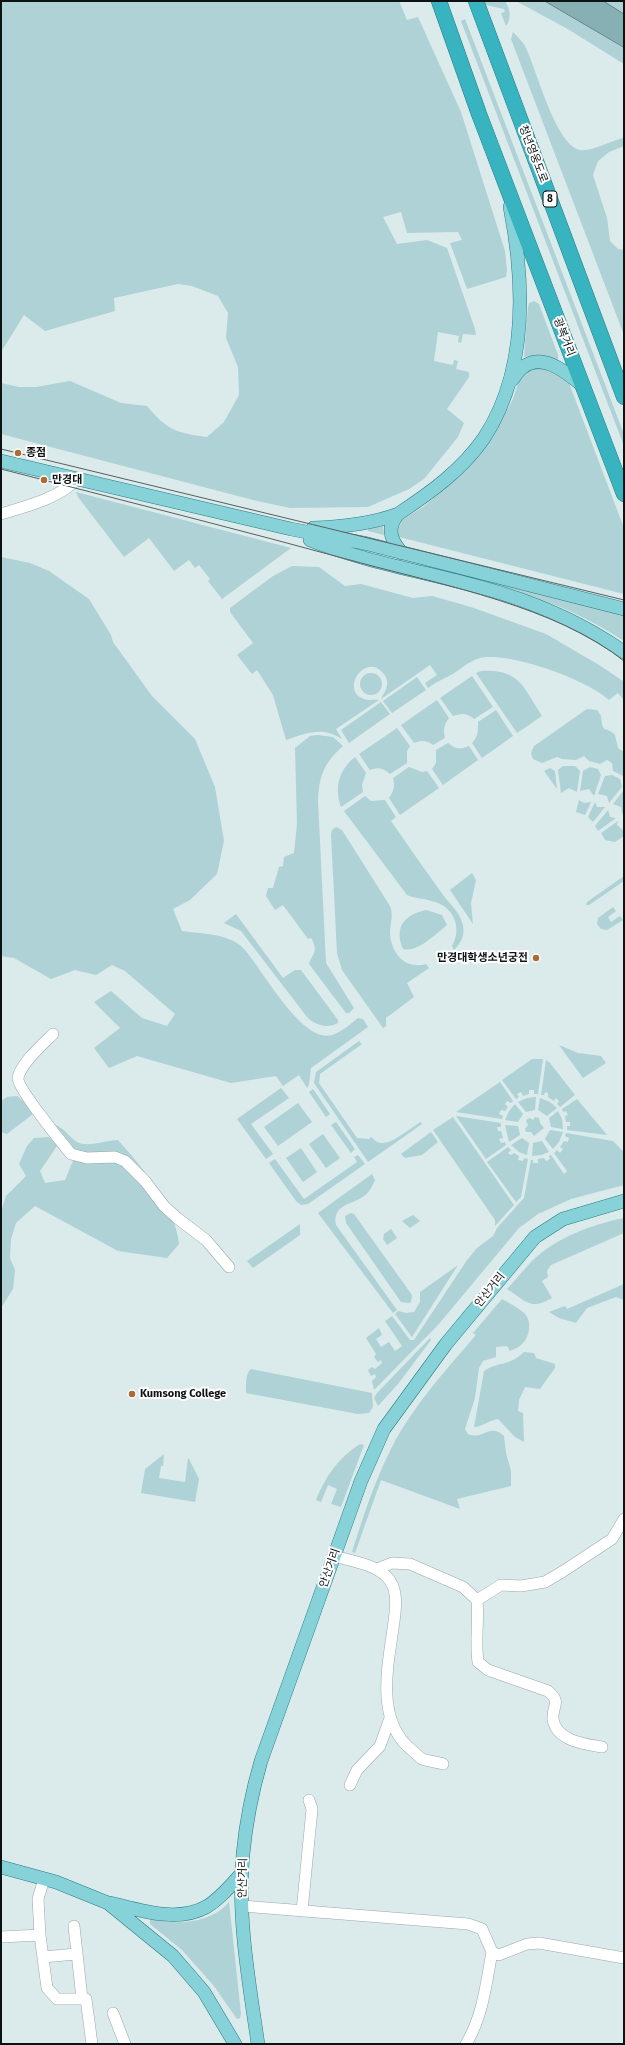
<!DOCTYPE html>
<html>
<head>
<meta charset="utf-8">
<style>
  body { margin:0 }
  #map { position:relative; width:625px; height:2045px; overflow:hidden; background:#dbeaeb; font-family:"Fira Sans",sans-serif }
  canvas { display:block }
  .frame { position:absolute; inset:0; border:2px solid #0d1213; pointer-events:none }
</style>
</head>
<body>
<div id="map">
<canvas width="625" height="2045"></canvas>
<div class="frame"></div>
</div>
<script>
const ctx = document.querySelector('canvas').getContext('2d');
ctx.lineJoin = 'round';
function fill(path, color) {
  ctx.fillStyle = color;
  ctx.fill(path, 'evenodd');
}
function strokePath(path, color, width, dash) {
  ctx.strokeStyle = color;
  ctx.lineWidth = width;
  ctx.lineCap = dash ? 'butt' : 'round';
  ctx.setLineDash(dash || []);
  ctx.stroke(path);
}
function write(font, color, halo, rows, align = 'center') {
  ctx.font = font + ' "Fira Sans","Noto Sans KR",sans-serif';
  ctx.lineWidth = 4;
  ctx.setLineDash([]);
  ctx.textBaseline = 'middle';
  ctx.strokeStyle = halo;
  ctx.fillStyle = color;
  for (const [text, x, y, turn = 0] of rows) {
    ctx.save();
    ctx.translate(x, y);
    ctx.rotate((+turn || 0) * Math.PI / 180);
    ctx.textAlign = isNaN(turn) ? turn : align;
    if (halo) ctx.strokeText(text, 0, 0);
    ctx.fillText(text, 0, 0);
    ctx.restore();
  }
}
fill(new Path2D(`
  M 1,1 L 399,1 L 407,20 L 418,17 L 461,112 L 505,251 L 507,270 L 506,277 L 467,289 L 450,243 L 462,240 L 458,232 L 407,233 L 401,212 L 383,217 L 397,244 L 427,240 L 447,248 L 475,329 L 476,335 L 463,334 L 461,343 L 458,342 L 459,336 L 438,332 L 434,361 L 453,365 L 454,360 L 458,361 L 456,369 L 469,372 L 469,377 L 447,409 L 464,423 L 458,437 L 424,479 L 409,489 L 368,507 L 290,508 L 257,501 L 1,434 L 1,383 L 19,387 L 36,387 L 70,381 L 121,403 L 147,406 C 167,430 176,433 207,437 L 224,422 L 239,395 L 238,367 L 226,338 L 228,313 L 218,296 L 192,286 L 178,284 L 114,298 L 115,311 L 45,331 L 24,315 L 1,352 Z
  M 467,1 L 505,1 C 510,9 512,18 506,26 L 501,13 L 505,12 L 504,9 Z
  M 516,1 L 545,1 L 624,47 L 624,64 L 566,28 Z
  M 603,1 L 623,1 L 624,14 Z
  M 465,19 L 624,434 L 624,446 L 461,21 Z
  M 513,32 C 517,36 522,41 525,46 C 536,67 555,145 580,150 C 593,152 611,140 624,138 L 624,146 L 609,152 L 598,161 L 593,175 L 607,218 L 610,241 L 618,249 L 624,250 L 624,335 L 511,39 Z
  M 534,301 L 539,304 L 558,355 L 558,361 L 534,356 L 524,357 L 528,307 L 529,303 Z
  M 534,366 L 551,370 L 569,383 L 624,528 L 624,594 L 399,537 L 396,527 L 396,523 L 423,507 L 454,481 L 484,449 L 504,416 L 513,399 L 520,377 Z
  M 76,492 L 291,548 L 222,599 L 208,581 L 210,579 L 199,565 L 195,568 L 189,560 L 174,571 L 149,538 L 124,557 L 78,497 Z
  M 383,526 L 384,535 L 368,531 L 368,529 Z
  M 1,557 L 30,563 L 49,571 L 89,599 L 111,635 L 113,642 L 152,696 L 195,739 L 215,787 L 224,841 L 217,874 L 190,900 L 173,909 L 182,931 C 201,934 228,933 243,948 C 261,966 301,1044 332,1035 C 341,1032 351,1024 358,1018 L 363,1019 L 368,1027 L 311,1068 L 309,1085 L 307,1088 L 299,1075 L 283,1086 L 276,1076 L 231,1083 L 137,1056 L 109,1068 L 94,1048 L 120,1028 L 94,1002 L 111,991 L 142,1018 L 167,1026 L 175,1014 L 125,971 L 112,965 L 96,975 L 75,970 L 51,979 L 14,958 L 1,956 Z
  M 292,566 L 319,567 L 345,586 L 361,584 L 413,598 L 432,596 L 471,607 L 546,634 L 599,665 L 623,681 L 624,700 L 618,693 L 609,700 C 588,680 509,651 480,658 C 466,662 456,674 443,679 C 439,681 433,684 428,688 L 425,683 L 437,675 L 430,665 L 381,699 C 383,694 387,690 387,685 C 388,681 386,676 383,673 C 366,652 339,690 364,699 C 370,701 374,699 379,700 L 336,729 L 342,739 C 323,726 306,733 286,740 L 273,695 L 257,670 L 252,674 L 237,655 L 253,643 L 230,612 L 230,608 L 273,576 Z
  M 464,575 L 624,615 L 624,641 C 574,608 521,591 464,575 Z
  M 481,671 C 520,669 523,687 542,716 L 517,733 L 476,673 Z
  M360 684a11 11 0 1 1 22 0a11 11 0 1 1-22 0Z
  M 472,676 L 493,707 L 474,719 C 467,713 462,713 453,716 L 440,698 Z
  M 417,677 L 426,690 L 392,713 L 383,701 Z
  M 437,700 L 449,718 C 444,725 443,730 445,738 L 433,745 C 427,740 421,740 414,743 L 401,725 Z
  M 381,702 L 390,714 L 349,743 L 341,730 Z
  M 587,709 L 597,710 L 601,716 C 603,736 604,724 615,735 L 618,748 L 624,752 L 623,776 L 613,771 L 612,763 L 607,760 L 600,764 L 589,761 L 584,756 L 576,760 L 562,759 L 557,757 L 542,763 L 533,759 L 531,753 L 534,746 Z
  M 496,710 L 513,736 L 482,758 L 472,743 C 478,737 478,731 478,722 Z
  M 397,728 L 410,746 L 407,751 L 407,763 L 390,774 C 383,768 379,767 370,770 L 359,754 Z
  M 318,735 L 333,737 L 343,746 C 324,763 319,776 318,801 L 326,963 L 354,1008 L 349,1013 L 346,1013 L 309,964 C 313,952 319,952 311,938 L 308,939 L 283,905 L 275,910 L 266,896 L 268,888 L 273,888 L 279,867 L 283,866 L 284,857 L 294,853 L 297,824 L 295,748 L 310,736 Z
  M 448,743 C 455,749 460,750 469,746 L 478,760 L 443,785 L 432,769 L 436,763 L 436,750 Z
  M 355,757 L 366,773 L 362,785 L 363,792 L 341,807 C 334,787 339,770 355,757 Z
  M 563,766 L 575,766 L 580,771 L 577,792 L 569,788 L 561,793 L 558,770 Z
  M 409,767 L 422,772 L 427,771 L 439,788 L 400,815 L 389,798 C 394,791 395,786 393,778 Z
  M 590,767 L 598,769 L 601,775 L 594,796 L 589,789 L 580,791 L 583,771 Z
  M 550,768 L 555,771 L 557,789 L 544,771 Z
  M 612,775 L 620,779 L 622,787 L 609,803 L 607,796 L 598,794 L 605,776 Z
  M 624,790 L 624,813 L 622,814 L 621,807 L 613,804 Z
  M 365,796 L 371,801 L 385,800 L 396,817 L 391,821 C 408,845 424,869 441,892 C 448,903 458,909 462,922 C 466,933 462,942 454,950 L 452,946 C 463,927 453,905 431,901 C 423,898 416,899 407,895 L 344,811 Z
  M 579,800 L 584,803 L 591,802 L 585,815 L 576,812 Z
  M 595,802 L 597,807 L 605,807 L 593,822 L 588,817 Z
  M 608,810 L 610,817 L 616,818 L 598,831 L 595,826 Z
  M 618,821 L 617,825 L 624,831 L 624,836 L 615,842 L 605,840 L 601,833 Z
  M 336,827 L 342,830 L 390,906 C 394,917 390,922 390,933 C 391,954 406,970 426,964 L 429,968 L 407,983 L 414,997 L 386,1018 L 386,1026 L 383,1028 L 342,970 L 337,953 L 331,835 L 332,830 Z
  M 472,873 L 476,880 L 471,903 L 473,924 L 450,890 Z
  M 624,876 L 624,881 L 589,905 L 586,905 L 587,902 Z
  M 613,907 L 616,911 L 608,917 L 611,922 L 620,916 L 623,920 L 607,930 L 601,929 L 597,924 L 598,918 Z
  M 426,910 L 442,915 L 447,925 C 436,934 417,953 403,949 C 394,927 404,915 426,910 Z
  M 236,914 L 283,978 L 295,970 L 301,970 L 338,1020 L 338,1023 C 327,1029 315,1025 307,1017 L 241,931 L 224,923 Z
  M 359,1041 L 362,1044 L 320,1074 L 319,1083 L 357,1138 L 369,1139 L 371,1137 C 375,1140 377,1143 382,1143 C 392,1144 412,1127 421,1122 L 422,1124 L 368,1162 L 314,1083 L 316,1072 Z
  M 559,1045 L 578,1053 L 601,1056 L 606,1063 L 583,1078 Z
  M 532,1059 L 543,1059 L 538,1094 L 534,1094 L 534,1090 L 529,1090 L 529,1094 L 523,1096 L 521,1092 L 517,1094 L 519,1097 L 516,1099 L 502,1080 Z
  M 546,1060 L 550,1063 L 575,1095 L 560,1107 L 557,1104 L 559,1101 L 556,1098 L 554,1101 L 548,1097 L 548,1093 L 545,1092 L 544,1095 L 541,1095 Z
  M 500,1082 L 513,1101 L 511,1103 L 507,1101 L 505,1104 L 508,1107 L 505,1111 L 501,1110 L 499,1114 L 503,1116 L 502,1119 L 456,1112 Z
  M 281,1088 L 289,1098 L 251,1124 L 273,1154 L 266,1159 L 237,1119 Z
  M 313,1089 L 330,1114 L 326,1117 L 309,1092 Z
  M 17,1096 L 28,1105 L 33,1114 L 7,1134 L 1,1132 L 1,1101 L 7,1097 Z
  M 536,1097 L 535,1110 L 526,1112 L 518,1102 L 527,1098 Z
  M 540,1098 L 550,1102 L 557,1108 L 547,1116 L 538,1110 Z
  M 577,1099 L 607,1135 L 567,1130 L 567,1126 L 570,1126 L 570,1122 L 566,1122 L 565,1116 L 568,1115 L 566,1111 L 563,1112 L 562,1109 Z
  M 298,1103 L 312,1122 L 278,1146 L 264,1127 Z
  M 515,1104 L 523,1114 L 518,1122 L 505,1120 L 509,1111 Z
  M 558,1111 L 562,1119 L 563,1129 L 551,1127 L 549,1118 Z
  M 456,1116 L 501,1123 L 501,1127 L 497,1127 L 498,1131 L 501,1131 L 503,1138 L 499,1139 L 501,1143 L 505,1142 L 506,1145 L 486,1159 Z
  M 453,1117 L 514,1205 L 495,1226 L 495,1220 L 433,1130 Z
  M 535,1117 L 539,1118 L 540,1123 L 544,1128 L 534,1136 L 531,1132 L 526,1132 L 525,1129 L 528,1125 L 526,1120 L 530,1118 L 533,1120 Z
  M 336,1122 L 355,1149 L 351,1153 L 331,1125 Z
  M 54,1124 C 64,1128 68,1136 77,1142 C 87,1148 107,1140 118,1140 C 143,1169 174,1203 179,1244 L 167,1258 L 118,1251 L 35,1206 L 16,1223 L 11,1239 L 10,1258 L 15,1270 L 13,1289 L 1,1308 L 1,1212 L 6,1196 L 26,1176 L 19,1164 L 27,1146 L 34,1138 L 49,1137 L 57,1146 L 40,1171 L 45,1183 L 65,1180 L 75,1156 L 71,1144 Z
  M 505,1125 L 518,1126 L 520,1135 L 509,1142 Z
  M 550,1130 L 563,1132 L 559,1142 L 553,1149 L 545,1139 Z
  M 431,1132 L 438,1142 L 422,1155 L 405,1158 L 401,1154 Z
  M 566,1133 L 613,1141 L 624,1152 L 624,1185 L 571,1199 L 538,1214 L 519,1228 L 438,1325 L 374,1390 L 372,1381 L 376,1377 L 375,1374 L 371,1376 L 368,1370 L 372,1367 L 375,1369 L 382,1363 L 381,1360 L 378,1362 L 374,1357 L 376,1354 L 366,1338 L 379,1328 L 382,1335 L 376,1339 L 381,1347 L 389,1342 L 395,1351 L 402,1346 L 385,1321 L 392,1316 L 410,1340 L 414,1340 L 467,1260 L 477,1248 L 493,1236 L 497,1228 L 524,1198 L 531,1160 L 533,1160 L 533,1163 L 538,1163 L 538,1159 L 544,1158 L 546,1161 L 550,1159 L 549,1156 L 551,1155 L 564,1174 L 567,1171 L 554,1153 L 557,1150 L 560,1153 L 563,1149 L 560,1147 L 564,1141 L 568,1142 L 569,1138 L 565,1136 Z
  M 323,1134 L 340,1158 L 326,1168 L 309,1144 Z
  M 522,1138 L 529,1143 L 527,1155 L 519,1152 L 511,1145 Z
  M 542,1141 L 549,1152 L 541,1155 L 532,1156 L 533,1143 Z
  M 508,1147 L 511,1150 L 508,1153 L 511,1155 L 514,1153 L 519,1156 L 518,1160 L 523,1161 L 524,1158 L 528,1159 L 521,1197 L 516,1202 L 487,1162 Z
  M 301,1148 L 317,1172 L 303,1182 L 286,1158 Z
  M 358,1155 L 365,1164 L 308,1204 L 301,1205 L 296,1201 L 269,1163 L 275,1159 L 304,1199 L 357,1162 L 354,1157 Z
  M 372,1174 L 375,1180 C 372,1186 370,1192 364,1196 C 352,1205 332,1204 336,1225 L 397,1310 L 393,1313 L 318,1213 Z
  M 351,1213 L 354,1214 L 412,1295 L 411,1302 L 409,1303 L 401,1302 L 346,1223 L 345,1216 Z
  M 413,1215 L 420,1221 L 410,1228 L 402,1221 Z
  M 624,1218 L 624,1233 L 551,1265 L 547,1271 L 548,1277 L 542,1281 L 552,1298 C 530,1311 526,1301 507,1289 C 516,1280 523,1270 532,1261 C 557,1237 591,1225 624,1218 Z
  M 300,1224 L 300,1235 L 253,1268 L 247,1261 Z
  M 391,1229 L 397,1238 L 387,1245 L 383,1239 L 384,1234 Z
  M 458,1265 L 412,1337 L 395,1314 L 398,1311 L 406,1313 L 414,1312 L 420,1302 L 420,1292 Z
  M 624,1284 L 624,1300 L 616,1297 L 587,1308 L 576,1323 L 559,1318 L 549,1312 L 565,1306 L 567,1309 Z
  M 502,1299 C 509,1303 517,1307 523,1312 C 533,1320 530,1338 521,1345 C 518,1348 513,1349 510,1351 L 507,1346 L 496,1347 L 496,1357 L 483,1361 L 479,1368 L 475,1398 L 465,1429 L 468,1434 C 483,1441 489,1422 504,1436 L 506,1453 L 511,1471 L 511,1486 L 457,1499 L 460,1509 L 381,1480 L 355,1553 L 352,1552 C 363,1517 375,1480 392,1447 C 413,1406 446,1370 476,1335 L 473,1333 Z
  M 430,1338 L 431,1340 L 398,1384 L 378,1406 L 374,1398 L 377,1393 Z
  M 524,1352 L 534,1353 L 536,1358 L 555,1364 L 555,1368 L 540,1389 L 525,1387 L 519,1400 L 518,1411 L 523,1413 L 524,1442 L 515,1437 L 498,1419 C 489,1420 482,1427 474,1427 L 484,1371 C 499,1361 508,1367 524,1352 Z
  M 251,1369 L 372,1393 L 373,1407 L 369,1413 L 358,1414 L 246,1393 C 246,1385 245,1374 251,1369 Z
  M 360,1444 L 364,1445 L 341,1507 L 331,1504 L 337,1489 L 328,1485 L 321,1502 L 316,1500 C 325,1477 339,1457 360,1444 Z
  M 164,1454 L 163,1466 L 161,1466 L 159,1478 L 185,1482 L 188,1458 L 189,1459 L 199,1479 L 195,1502 L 141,1493 L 145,1469 Z
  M 229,1902 L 241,2014 L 240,2018 L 237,2019 L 214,1986 L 182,1950 L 150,1924 L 150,1919 C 177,1925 210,1924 229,1902 Z`), '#aed2d5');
const water = new Path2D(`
  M 545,1 L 603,1 L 624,14 L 624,47 Z`);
fill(water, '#87b0b4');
strokePath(water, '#628184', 1);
const minor = new Path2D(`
  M 1,514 C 27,506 57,499 76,480
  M 53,1034 C 43,1044 20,1064 18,1078 C 17,1088 62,1143 71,1154 L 87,1158 L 115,1157 L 125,1161 L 145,1181 L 164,1206 L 177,1218 L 206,1240 L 229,1267
  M 334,1556 C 352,1561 374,1564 387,1577 C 400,1590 395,1613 393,1629 C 387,1670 376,1723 413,1751 C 416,1754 419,1757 422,1759 C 428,1761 437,1762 443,1764
  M 377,1569 L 392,1563 L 410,1564 L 463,1587 L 477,1600 C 479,1621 475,1641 478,1662 L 488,1670 L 548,1691 C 562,1703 552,1705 553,1719 C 556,1741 585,1744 602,1747
  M 477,1600 L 501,1585 L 521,1586 L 545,1582 L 562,1572 L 612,1539 L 624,1519
  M 350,1785 L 357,1770 L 380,1746 L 390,1718
  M 44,1879 L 38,1899 L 40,1935 L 47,1988 L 57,1999 L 86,1999 L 92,2044
  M 242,1906 L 468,1924 L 482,1929 L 492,1952 L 499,1955 L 527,1944 L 539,1943 L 624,1958
  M 302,1911 L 312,1809 L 309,1800
  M 74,1926 L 82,1999
  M 1,1937 L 40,1935
  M 43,1957 L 76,1954
  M 113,2013 L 125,2044
  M 466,2044 C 483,2016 486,1984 492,1952`);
const major = new Path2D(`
  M 512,380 C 515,376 518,371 522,368 C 542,351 567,373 582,385
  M 1,461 L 291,529 L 364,543 L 624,609
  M 313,528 C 342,527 371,524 398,514
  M 310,540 C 373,565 440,574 504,594 C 545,607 588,627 624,652
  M 402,553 C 391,541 386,528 398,514 C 430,493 462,470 484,438 C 528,371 525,284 510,207
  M 1,1867 L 56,1882 L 108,1903 L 173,1956 L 204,1992 L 235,2044
  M 110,1903 C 140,1910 177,1923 206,1907 C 220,1899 232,1884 242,1873
  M 258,2044 C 249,1982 237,1917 243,1854 C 246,1822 252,1792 261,1761 L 361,1481 L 384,1429 L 446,1344 L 535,1237 L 563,1219 L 624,1201`);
const highway = new Path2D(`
  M 439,1 L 479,114 L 624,494
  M 476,1 L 624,397`);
strokePath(minor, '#99a8a9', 12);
strokePath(major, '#287b83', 14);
strokePath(highway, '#287b83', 16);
strokePath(minor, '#fff', 11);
strokePath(major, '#87d2d9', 13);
strokePath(highway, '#37b4bf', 15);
strokePath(new Path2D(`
  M 1,449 L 624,600
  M 1,469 C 121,500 241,530 361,563 C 443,585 557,607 624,661`), '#565f60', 1);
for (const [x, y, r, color] of [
  [18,453,4,"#ac6b35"],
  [44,480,4,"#ac6b35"],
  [536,958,4,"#ac6b35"],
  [132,1394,4,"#ac6b35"]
]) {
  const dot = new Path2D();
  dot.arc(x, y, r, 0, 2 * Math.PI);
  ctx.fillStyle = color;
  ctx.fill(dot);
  strokePath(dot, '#fff', 1.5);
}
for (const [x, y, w] of [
  [550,199,14]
]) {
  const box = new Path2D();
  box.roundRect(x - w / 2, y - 8, w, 16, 3);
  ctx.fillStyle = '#fff';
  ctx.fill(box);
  strokePath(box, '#0d1213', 1);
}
write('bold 10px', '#0d1213', null, [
  ["8",550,199]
]);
write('11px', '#0d1213', '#fff', [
  ["청년영웅도로",533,154,69],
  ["광복거리",564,337,69],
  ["안산거리",490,1290,-51],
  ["안산거리",330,1568,-71],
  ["안산거리",243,1878,-89]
]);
write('bold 11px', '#0d1213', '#fff', [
  ["종점",26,453],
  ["만경대",52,480],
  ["만경대학생소년궁전",528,958,"right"],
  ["Kumsong College",140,1394]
], 'left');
</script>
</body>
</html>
